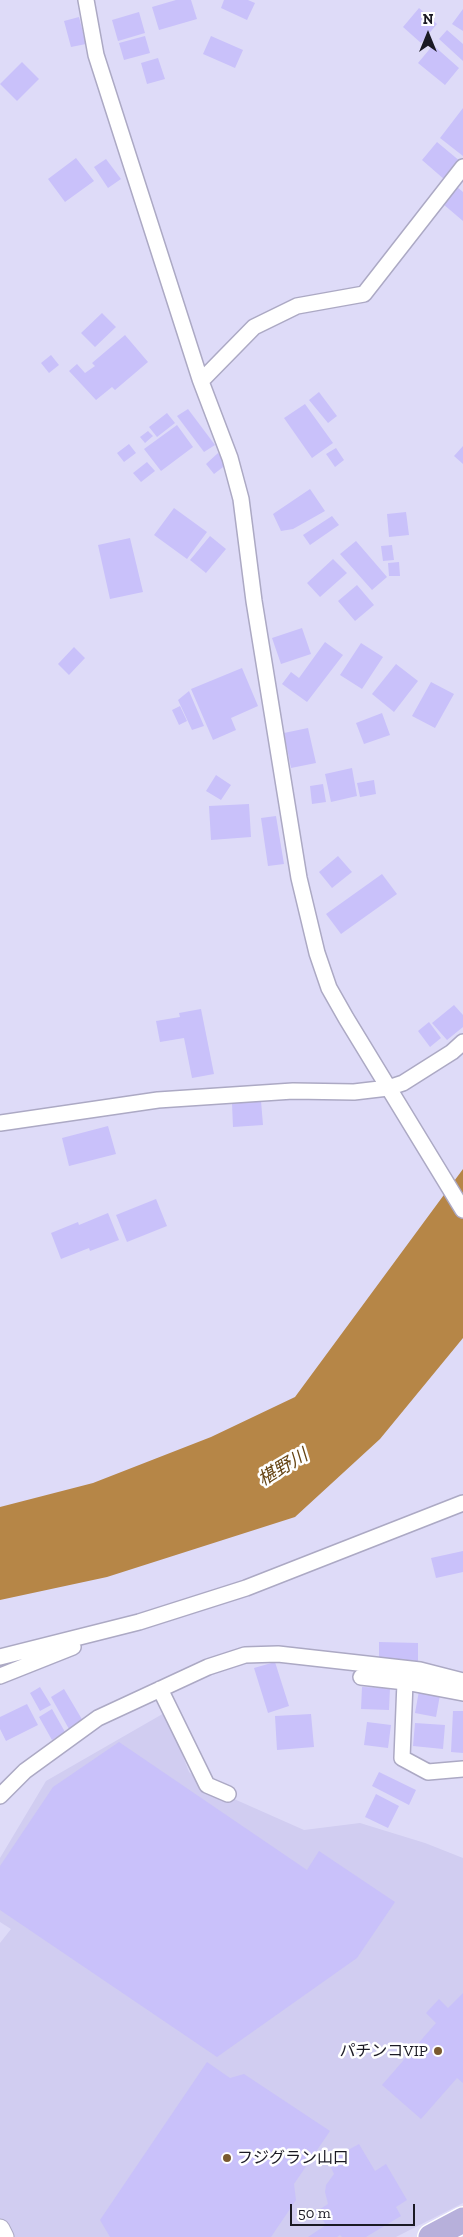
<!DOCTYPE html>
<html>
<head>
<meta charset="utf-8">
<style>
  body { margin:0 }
  #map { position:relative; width:463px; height:2237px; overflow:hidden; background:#dedbf8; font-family:"Zilla Slab",serif }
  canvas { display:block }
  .north { position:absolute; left:403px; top:10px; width:50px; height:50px; -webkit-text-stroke:4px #fff; paint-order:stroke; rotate:0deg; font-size:14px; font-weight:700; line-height:20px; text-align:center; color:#1b1a24 }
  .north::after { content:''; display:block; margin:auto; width:18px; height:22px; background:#1b1a24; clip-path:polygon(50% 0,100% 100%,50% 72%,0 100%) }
  .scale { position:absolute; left:290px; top:2204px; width:125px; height:22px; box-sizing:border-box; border:2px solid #1b1a24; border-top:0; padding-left:6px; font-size:15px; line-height:18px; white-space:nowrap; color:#1b1a24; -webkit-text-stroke:4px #fff; paint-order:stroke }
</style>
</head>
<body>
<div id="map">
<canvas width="463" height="2237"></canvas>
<div class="north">N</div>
<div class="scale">50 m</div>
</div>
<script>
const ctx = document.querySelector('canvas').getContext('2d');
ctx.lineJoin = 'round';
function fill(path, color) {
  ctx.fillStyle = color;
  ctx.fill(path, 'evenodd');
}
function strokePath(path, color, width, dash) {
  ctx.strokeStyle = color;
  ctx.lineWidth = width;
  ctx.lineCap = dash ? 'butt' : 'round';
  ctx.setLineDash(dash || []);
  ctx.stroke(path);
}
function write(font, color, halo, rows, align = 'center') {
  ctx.font = font + ' "Zilla Slab","Noto Sans JP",serif';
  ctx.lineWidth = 5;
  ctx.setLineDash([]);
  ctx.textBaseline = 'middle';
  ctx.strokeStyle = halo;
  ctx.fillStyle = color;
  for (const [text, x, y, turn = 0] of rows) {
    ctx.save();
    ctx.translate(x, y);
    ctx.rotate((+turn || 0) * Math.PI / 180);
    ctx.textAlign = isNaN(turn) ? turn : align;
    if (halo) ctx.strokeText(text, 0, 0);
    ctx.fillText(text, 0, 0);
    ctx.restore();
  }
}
fill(new Path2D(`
  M 166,1712 L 189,1772 L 207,1787 L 304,1830 L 360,1823 L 425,1843 L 463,1858 L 463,2203 L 396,2237 L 0,2237 L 0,1943 L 11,1929 L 0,1922 L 0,1858 L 46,1781 Z`), '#d1cdf1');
fill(new Path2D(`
  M 463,1169 L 463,1338 L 380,1439 L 295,1517 L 107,1577 L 0,1600 L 0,1507 L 93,1483 L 211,1437 L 295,1397 Z`), '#b68647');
fill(new Path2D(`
  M 176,0 L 191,0 L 197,19 L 159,30 L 152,7 Z
  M 224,0 L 248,0 L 255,3 L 247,20 L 221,8 Z
  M 419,8 L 437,24 L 421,43 L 403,27 Z
  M 463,9 L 463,31 L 452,24 Z
  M 139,12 L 145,33 L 118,41 L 112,20 Z
  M 79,17 L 86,44 L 71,47 L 64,21 Z
  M 447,30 L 463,44 L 463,61 L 439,39 Z
  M 145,36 L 150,53 L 124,60 L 119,43 Z
  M 211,36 L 243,50 L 235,68 L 203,54 Z
  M 433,45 L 459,68 L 445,85 L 418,63 Z
  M 158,58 L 165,79 L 147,84 L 141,63 Z
  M 22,62 L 39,79 L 17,101 L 0,84 Z
  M 463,108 L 463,156 L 440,138 Z
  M 437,142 L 461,162 L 445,180 L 422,160 Z
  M 76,158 L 94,181 L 65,202 L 48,179 Z
  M 106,159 L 121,179 L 108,188 L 94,167 Z
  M 457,187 L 463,192 L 463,221 L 443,204 Z
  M 102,313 L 116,327 L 95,347 L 81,333 Z
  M 125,335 L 148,362 L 115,390 L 112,387 L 96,400 L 69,371 L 77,364 L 85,373 L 95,366 L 92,363 Z
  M 51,355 L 59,365 L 49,373 L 41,363 Z
  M 319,392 L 337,416 L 328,423 L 309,400 Z
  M 305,404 L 333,443 L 312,458 L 284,418 Z
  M 188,409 L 215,445 L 204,452 L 177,416 Z
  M 167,413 L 175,423 L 157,437 L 149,427 Z
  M 177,425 L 193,447 L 161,471 L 144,449 Z
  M 148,431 L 153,436 L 145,443 L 140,437 Z
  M 129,444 L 136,453 L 124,462 L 117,453 Z
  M 463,446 L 463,464 L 454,456 Z
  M 336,448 L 344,460 L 335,467 L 326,454 Z
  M 218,453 L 227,464 L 214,474 L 206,464 Z
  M 147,462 L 155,471 L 141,482 L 133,473 Z
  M 310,489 L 325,511 L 293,529 L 281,531 L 273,514 Z
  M 174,508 L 207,532 L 187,559 L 154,535 Z
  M 406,512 L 409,535 L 389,537 L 387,514 Z
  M 332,516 L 339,525 L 310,545 L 303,535 Z
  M 210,536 L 226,549 L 206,573 L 190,560 Z
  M 130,538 L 143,592 L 110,599 L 98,545 Z
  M 356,541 L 387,577 L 372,590 L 340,554 Z
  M 392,545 L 394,560 L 383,561 L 381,546 Z
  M 333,559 L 347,573 L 320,597 L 307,583 Z
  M 399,562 L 400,576 L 389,576 L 388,563 Z
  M 357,585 L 374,605 L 355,621 L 338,601 Z
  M 302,628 L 311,654 L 281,664 L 272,638 Z
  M 325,642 L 343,655 L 307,702 L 282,684 L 291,672 L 299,678 Z
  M 361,643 L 383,657 L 362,689 L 340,675 Z
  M 74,647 L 85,658 L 69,675 L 58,664 Z
  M 396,664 L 418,681 L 394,712 L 372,694 Z
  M 242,668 L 258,706 L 231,718 L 236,730 L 213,740 L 191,689 Z
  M 431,682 L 454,694 L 435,728 L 412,716 Z
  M 189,691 L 204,726 L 192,730 L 178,700 Z
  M 180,706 L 187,721 L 179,725 L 172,710 Z
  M 382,713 L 390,735 L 364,744 L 356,723 Z
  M 308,728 L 316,763 L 291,768 L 284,733 Z
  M 352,768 L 357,796 L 331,802 L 325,774 Z
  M 216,775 L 231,785 L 221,800 L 206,791 Z
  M 374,780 L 376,794 L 360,797 L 357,783 Z
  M 323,784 L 326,802 L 312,804 L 310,786 Z
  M 249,804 L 251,837 L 211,840 L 209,806 Z
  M 276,816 L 284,864 L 268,866 L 261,818 Z
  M 338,856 L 352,872 L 332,888 L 319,872 Z
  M 382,874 L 397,894 L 341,934 L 326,914 Z
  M 454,1005 L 463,1015 L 463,1027 L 447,1040 L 432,1023 Z
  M 201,1009 L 214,1074 L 192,1078 L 184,1038 L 160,1042 L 156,1021 L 180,1017 L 179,1013 Z
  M 429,1022 L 441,1038 L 430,1047 L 418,1031 Z
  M 261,1101 L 263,1125 L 233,1127 L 232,1103 Z
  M 108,1126 L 116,1154 L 69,1166 L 62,1138 Z
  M 156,1199 L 167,1226 L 127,1242 L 116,1215 Z
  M 108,1213 L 119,1240 L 90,1251 L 89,1248 L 61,1259 L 51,1233 L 78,1222 L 79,1225 Z
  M 463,1551 L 463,1572 L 436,1578 L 431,1558 Z
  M 379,1642 L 418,1643 L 418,1665 L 379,1664 Z
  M 275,1662 L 289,1706 L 268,1713 L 254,1668 Z
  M 40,1687 L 51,1705 L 40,1711 L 30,1693 Z
  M 362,1687 L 390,1688 L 389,1710 L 361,1709 Z
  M 64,1689 L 83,1721 L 69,1729 L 51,1697 Z
  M 419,1691 L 440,1695 L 436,1717 L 415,1713 Z
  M 27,1704 L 38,1725 L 6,1741 L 0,1729 L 0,1717 Z
  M 52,1709 L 65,1732 L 52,1740 L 39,1717 Z
  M 453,1711 L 463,1711 L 463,1753 L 451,1752 Z
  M 311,1714 L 314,1747 L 277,1750 L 275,1716 Z
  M 367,1722 L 391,1725 L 388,1748 L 364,1745 Z
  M 415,1723 L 445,1725 L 443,1749 L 413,1746 Z
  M 119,1742 L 307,1870 L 319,1851 L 395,1902 L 357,1958 L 217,2057 L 0,1910 L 0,1866 L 53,1787 Z
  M 379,1772 L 416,1790 L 409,1805 L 372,1786 Z
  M 376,1794 L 399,1806 L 388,1828 L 365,1817 Z
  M 463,1993 L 463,2083 L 457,2078 L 421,2119 L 382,2085 L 436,2023 L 426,2013 L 439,1999 L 448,2008 Z
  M 207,2062 L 230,2078 L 244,2074 L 330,2131 L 294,2184 L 296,2200 L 271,2237 L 110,2237 L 100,2220 Z
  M 359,2144 L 375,2171 L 386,2164 L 407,2200 L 396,2207 L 401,2216 L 366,2237 L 342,2237 L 340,2235 L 337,2237 L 308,2237 L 326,2225 L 317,2211 L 328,2204 L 325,2192 L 326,2185 L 334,2174 L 328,2161 Z`), '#c9c1fa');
const minor = new Path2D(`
  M 86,0 L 96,55 L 200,379 L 230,458 L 241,499 L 254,601 L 299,878 L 317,953 L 329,988 L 346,1018 L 463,1210
  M 200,379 L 205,377 L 254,327 L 297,306 L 364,294 L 463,167
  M 0,1123 L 158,1100 L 293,1091 L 354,1092 L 388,1088 L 403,1083 L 452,1052 L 463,1042
  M 0,1657 L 139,1622 L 246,1588 L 463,1503
  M 0,1676 L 73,1647
  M 361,1677 L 405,1682
  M 160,1689 L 207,1785 L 228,1794
  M 463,1693 L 405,1682 L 402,1758 L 428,1772 L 463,1769
  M 0,1796 L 25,1771 L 98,1718 L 208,1667 L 245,1655 L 278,1654 L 420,1670 L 463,1681`);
const tertiary = new Path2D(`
  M 0,2229 L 4,2237`);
const primary = new Path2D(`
  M 431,2237 L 463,2220`);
strokePath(minor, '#aca9c4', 18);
strokePath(tertiary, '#aca9c4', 21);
strokePath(primary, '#fff', 28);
strokePath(minor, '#fff', 15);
strokePath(tertiary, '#fff', 19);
strokePath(primary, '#b7b0db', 25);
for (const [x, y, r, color] of [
  [438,2051,5,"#7a5a30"],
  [227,2158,5,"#7a5a30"]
]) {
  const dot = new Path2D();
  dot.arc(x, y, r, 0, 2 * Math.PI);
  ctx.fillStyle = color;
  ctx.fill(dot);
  strokePath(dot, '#fff', 2);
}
write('16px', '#1b1a24', '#fff', [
  ["パチンコVIP",428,2051],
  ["フジグラン山口",237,2158,"left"]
], 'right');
write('italic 18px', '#674514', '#fff', [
  ["椹野川",283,1468,-31]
]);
</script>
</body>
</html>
